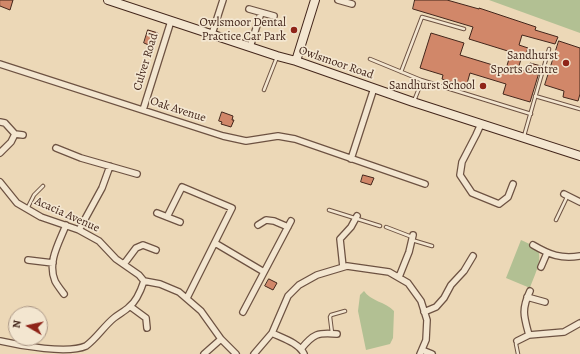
<!DOCTYPE html>
<html>
<head>
<meta charset="utf-8">
<style>
  body { margin:0 }
  #map { position:relative; width:580px; height:354px; overflow:hidden; background:#ecd8b7; font-family:Alegreya,serif }
  canvas { display:block }
  .north { position:absolute; left:8px; top:306px; width:40px; height:40px; box-sizing:border-box; background:#f3e6d0; border:1px solid #ad9988; border-radius:50%; rotate:279deg; font-size:11px; font-weight:700; line-height:16px; text-align:center; color:#43261b }
  .north::after { content:''; display:block; margin:auto; width:14px; height:18px; background:#8f2418; clip-path:polygon(50% 0,100% 100%,50% 72%,0 100%) }
</style>
</head>
<body>
<div id="map">
<canvas width="580" height="354"></canvas>
<div class="north">N</div>
</div>
<script>
const ctx = document.querySelector('canvas').getContext('2d');
ctx.lineJoin = 'round';
function fill(path, color) {
  ctx.fillStyle = color;
  ctx.fill(path, 'evenodd');
}
function strokePath(path, color, width, dash) {
  ctx.strokeStyle = color;
  ctx.lineWidth = width;
  ctx.lineCap = dash ? 'butt' : 'round';
  ctx.setLineDash(dash || []);
  ctx.stroke(path);
}
function write(font, color, halo, rows, align = 'center') {
  ctx.font = font + ' Alegreya,serif';
  ctx.lineWidth = 3.5;
  ctx.setLineDash([]);
  ctx.textBaseline = 'middle';
  ctx.strokeStyle = halo;
  ctx.fillStyle = color;
  for (const [text, x, y, turn = 0] of rows) {
    ctx.save();
    ctx.translate(x, y);
    ctx.rotate((+turn || 0) * Math.PI / 180);
    ctx.textAlign = isNaN(turn) ? turn : align;
    if (halo) ctx.strokeText(text, 0, 0);
    ctx.fillText(text, 0, 0);
    ctx.restore();
  }
}
fill(new Path2D(`
  M 489,0 L 580,0 L 580,33 Z
  M 521,240 C 525,242 531,244 535,247 C 546,255 533,278 530,288 L 506,278 Z
  M 364,291 C 370,301 386,302 394,311 L 393,338 L 390,344 L 366,350 L 358,311 L 360,295 Z`), '#b2c093');
const building = new Path2D(`
  M 0,0 L 13,0 L 10,10 L 0,6 Z
  M 415,0 L 447,0 L 479,9 L 479,8 L 536,27 L 535,30 L 558,37 L 555,44 L 522,35 L 519,45 L 528,48 L 525,57 L 522,56 L 518,69 L 528,72 L 530,63 L 541,66 L 530,102 L 503,94 L 506,84 L 470,73 L 466,87 L 442,79 L 443,75 L 420,68 L 431,33 L 464,43 L 460,55 L 506,69 L 511,52 L 469,39 L 473,27 L 413,9 Z
  M 148,30 L 158,33 L 153,47 L 144,43 Z
  M 559,41 L 580,48 L 580,94 L 578,101 L 563,97 L 564,91 L 545,85 Z
  M 222,112 L 233,116 L 232,120 L 234,120 L 231,127 L 221,124 L 222,122 L 219,121 Z
  M 363,175 L 374,178 L 371,185 L 361,182 Z
  M 269,279 L 277,283 L 273,290 L 265,286 Z`);
fill(building, '#d18769');
strokePath(building, '#43261b', 1);
const lane = new Path2D(`
  M 370,59 L 421,80 L 531,114
  M 401,72 L 422,17 L 464,29
  M 264,90 L 277,57
  M 535,96 L 580,109
  M 414,101 L 422,81
  M 524,136 L 549,49
  M 27,209 L 34,195 L 43,186
  M 329,210 L 380,226
  M 556,220 L 567,197
  M 386,227 L 412,237
  M 412,240 L 432,246
  M 332,333 L 330,317 L 331,315 L 345,311
  M 517,341 L 516,344 L 518,354`);
const street = new Path2D(`
  M 338,0 L 352,4
  M 249,9 L 274,16
  M 212,34 L 223,0
  M 250,47 L 261,13
  M 0,64 L 223,136 L 246,141 L 278,136 L 295,139 L 425,184
  M 143,110 L 171,21
  M 0,122 L 5,123 L 15,134 L 23,135
  M 481,124 L 476,135 L 462,162 L 460,175 L 472,193 L 499,204 L 508,197 L 513,184
  M 56,148 L 81,158 L 137,174
  M 0,153 L 11,142 L 15,134
  M 351,159 L 374,88
  M 0,182 L 17,203 L 41,217 L 79,230 L 99,241 L 116,259 L 139,275 L 144,281 L 160,284 L 179,292 L 201,311 L 221,339 L 236,354
  M 564,194 L 580,202
  M 157,213 L 180,222
  M 167,217 L 182,187 L 232,208 L 187,298
  M 258,225 L 266,220 L 274,221 L 288,227
  M 79,230 L 102,188 L 110,166
  M 215,243 L 264,272
  M 533,245 C 550,255 561,259 580,256
  M 28,260 L 53,263
  M 124,264 L 136,248 L 143,245 L 156,250
  M 343,267 L 340,239 L 351,227 L 357,216
  M 541,267 L 547,253
  M 399,277 L 409,252 L 413,235
  M 64,294 C 61,290 57,285 55,281 C 47,262 59,243 66,225
  M 527,297 L 545,302
  M 131,307 L 146,318 L 147,328
  M 243,312 L 291,221
  M 424,312 L 436,307 L 444,298 L 451,285 L 464,271 L 473,256
  M 272,333 C 282,338 299,343 304,354
  M 529,335 C 524,317 521,310 530,291
  M 0,341 C 21,346 68,354 86,346 C 97,338 104,326 114,318 C 119,314 125,311 129,307 C 137,301 141,290 144,281
  M 517,341 L 529,335 L 564,332 L 580,323
  M 301,349 C 313,334 318,332 337,334
  M 422,350 L 432,354
  M 204,354 L 221,339
  M 254,354 L 272,333 L 288,296 L 299,285 L 317,275 L 347,266 L 389,272 L 408,283 L 421,301 L 427,320 L 426,340 L 420,354`);
const secondary = new Path2D(`
  M 108,0 L 277,56 L 296,61 L 413,102 L 580,156
  M 296,61 L 315,0`);
strokePath(lane, '#6d5242', 4.5);
strokePath(street, '#6d5242', 8);
strokePath(secondary, '#43261b', 10);
strokePath(lane, '#f3e6d0', 2.5);
strokePath(street, '#f3e6d0', 5.5);
strokePath(secondary, '#f3e6d0', 8);
for (const [x, y, r, color] of [
  [294,30,4,"#8f2418"],
  [566,63,4,"#8f2418"],
  [483,86,4,"#8f2418"]
]) {
  const dot = new Path2D();
  dot.arc(x, y, r, 0, 2 * Math.PI);
  ctx.fillStyle = color;
  ctx.fill(dot);
  strokePath(dot, '#f3e6d0', 1.5);
}
write('12px', '#43261b', '#f3e6d0', [
  ["Owlsmoor Dental",286,23],
  ["Practice Car Park",286,37],
  ["Sandhurst",558,56],
  ["Sports Centre",558,70],
  ["Sandhurst School",475,86]
], 'right');
write('12px', '#43261b', '#f3e6d0', [
  ["Culver Road",146,62,-73],
  ["Owlsmoor Road",336,63,19],
  ["Oak Avenue",178,110,18],
  ["Acacia Avenue",67,215,24]
]);
</script>
</body>
</html>
